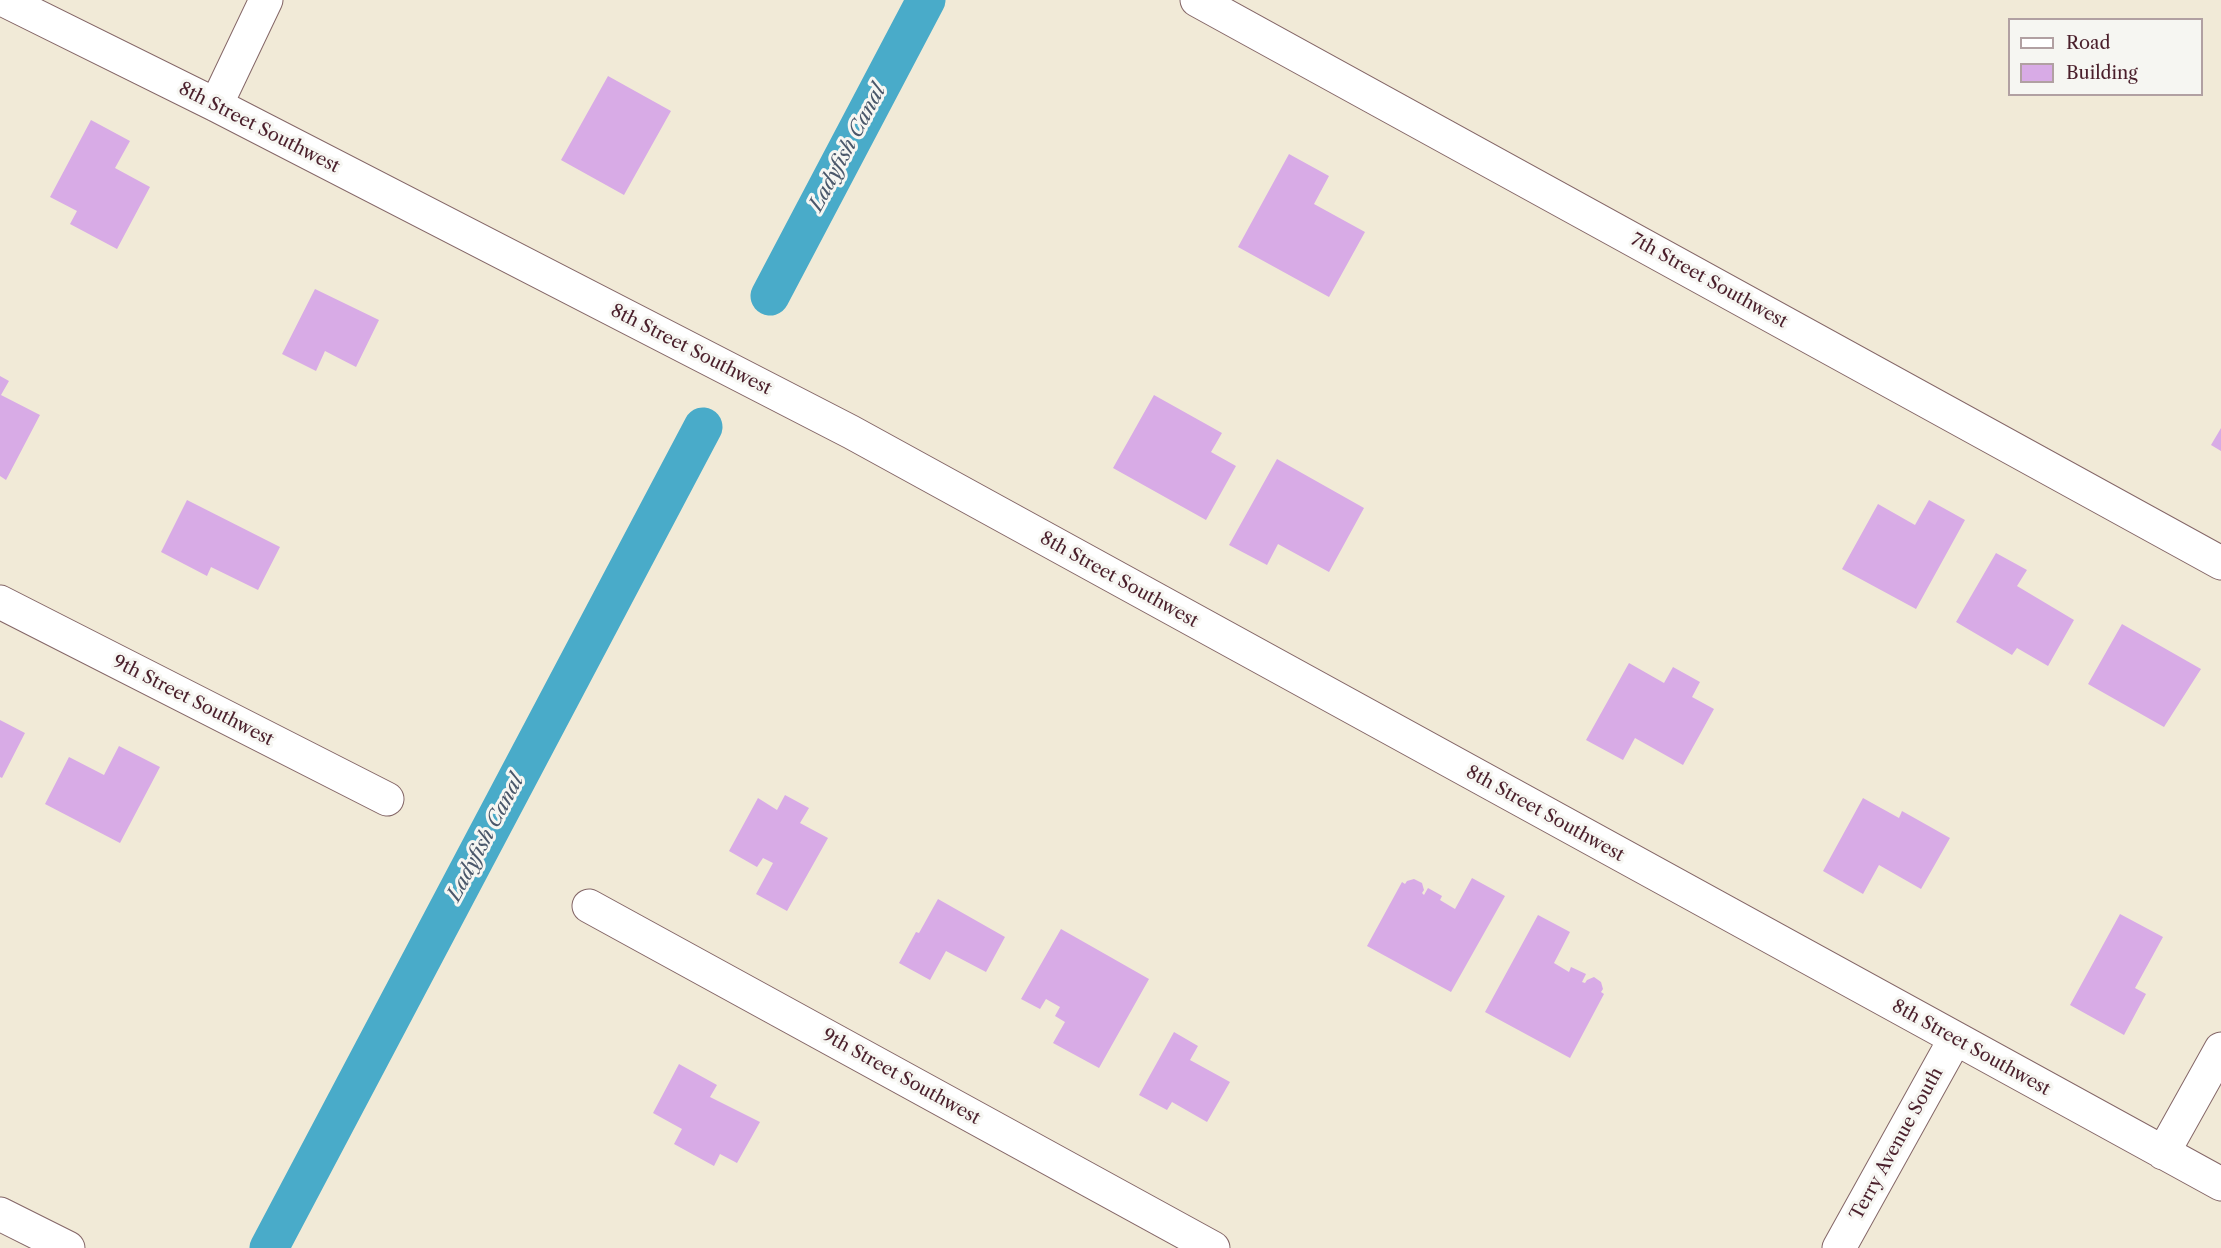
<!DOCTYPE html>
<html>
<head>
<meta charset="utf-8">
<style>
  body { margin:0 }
  #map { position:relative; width:2221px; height:1248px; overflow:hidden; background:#f1ead7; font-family:"Libre Caslon Text",serif }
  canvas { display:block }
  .legend { position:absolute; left:2008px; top:18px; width:195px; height:78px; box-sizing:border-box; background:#f6f6f2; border:2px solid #b1a0a2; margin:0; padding:8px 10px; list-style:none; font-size:18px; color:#4a1f2b }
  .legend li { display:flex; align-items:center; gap:12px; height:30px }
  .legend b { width:30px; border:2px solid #b1a0a2 }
</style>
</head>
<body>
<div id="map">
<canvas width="2221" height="1248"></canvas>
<ul class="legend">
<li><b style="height:8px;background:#fff"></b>Road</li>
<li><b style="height:16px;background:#d8abe6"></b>Building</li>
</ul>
</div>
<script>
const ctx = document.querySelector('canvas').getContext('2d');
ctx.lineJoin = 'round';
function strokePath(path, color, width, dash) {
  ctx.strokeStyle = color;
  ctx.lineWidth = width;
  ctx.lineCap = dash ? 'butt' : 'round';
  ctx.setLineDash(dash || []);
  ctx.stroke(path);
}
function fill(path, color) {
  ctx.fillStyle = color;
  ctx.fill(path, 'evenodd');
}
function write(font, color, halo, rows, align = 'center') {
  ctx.font = font + ' "Libre Caslon Text",serif';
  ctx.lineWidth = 6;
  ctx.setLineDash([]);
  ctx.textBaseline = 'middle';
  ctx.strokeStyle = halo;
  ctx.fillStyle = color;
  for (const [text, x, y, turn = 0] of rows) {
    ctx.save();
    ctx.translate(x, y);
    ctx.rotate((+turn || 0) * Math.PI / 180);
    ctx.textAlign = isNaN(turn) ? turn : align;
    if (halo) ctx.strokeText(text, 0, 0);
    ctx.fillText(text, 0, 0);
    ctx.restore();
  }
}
strokePath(new Path2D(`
  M 770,296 L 926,0
  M 269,1248 L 703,427`), '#49abc9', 39);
fill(new Path2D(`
  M 608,76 L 671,111 L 624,195 L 561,160 Z
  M 91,120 L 130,141 L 115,168 L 150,187 L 117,249 L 70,224 L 77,211 L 50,197 Z
  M 1289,154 L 1329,176 L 1314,204 L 1365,232 L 1329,297 L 1238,247 Z
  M 315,289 L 379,320 L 356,367 L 325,351 L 316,371 L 282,354 Z
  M 0,376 L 9,381 L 1,395 L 40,415 L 6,480 L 0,476 Z
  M 1154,395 L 1222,433 L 1211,452 L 1236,466 L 1206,520 L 1113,468 Z
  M 2221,428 L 2221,451 L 2211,445 Z
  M 1277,459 L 1364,508 L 1329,572 L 1278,544 L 1267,565 L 1229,545 Z
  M 187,500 L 280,547 L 258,590 L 211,567 L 207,576 L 161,552 Z
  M 1929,500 L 1965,520 L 1916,609 L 1842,569 L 1878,504 L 1915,525 Z
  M 1996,553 L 2027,570 L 2017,586 L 2074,620 L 2048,666 L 2017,648 L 2012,655 L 1956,622 Z
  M 2122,624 L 2201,669 L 2164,727 L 2088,684 Z
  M 1629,663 L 1664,683 L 1673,667 L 1700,682 L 1692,697 L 1714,709 L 1683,765 L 1635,738 L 1623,760 L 1586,740 Z
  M 0,720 L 25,733 L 2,778 L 0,777 Z
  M 119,746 L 160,767 L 120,843 L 45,804 L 69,757 L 104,775 Z
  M 785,795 L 809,808 L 800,823 L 828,838 L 787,911 L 756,894 L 773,863 L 763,858 L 757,867 L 729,851 L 758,798 L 777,810 Z
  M 1863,798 L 1899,818 L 1902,811 L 1950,838 L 1921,889 L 1879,865 L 1863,894 L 1823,871 Z
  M 1472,878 L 1505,896 L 1451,992 L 1367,946 L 1402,882 L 1405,884 L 1407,881 L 1414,879 L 1422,883 L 1424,890 L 1422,893 L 1424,895 L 1428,888 L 1442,896 L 1440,900 L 1455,909 Z
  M 938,899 L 1005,937 L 986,972 L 946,951 L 930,980 L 899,963 L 916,932 L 919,933 Z
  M 2120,914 L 2163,937 L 2135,988 L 2146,994 L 2124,1035 L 2070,1005 Z
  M 1538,915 L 1570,932 L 1554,963 L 1569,972 L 1571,967 L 1586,974 L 1582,982 L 1585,983 L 1587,980 L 1594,977 L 1601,982 L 1603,989 L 1601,992 L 1604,994 L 1570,1058 L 1485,1012 Z
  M 1061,929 L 1149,979 L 1099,1068 L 1053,1043 L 1065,1022 L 1055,1016 L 1060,1007 L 1046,999 L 1040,1009 L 1021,999 Z
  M 1174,1032 L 1198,1046 L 1190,1060 L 1230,1082 L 1207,1122 L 1172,1102 L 1167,1110 L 1139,1095 Z
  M 679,1064 L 717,1085 L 710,1097 L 760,1122 L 737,1163 L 720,1154 L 714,1166 L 674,1144 L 682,1129 L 653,1113 Z`), '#d8abe6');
const minor = new Path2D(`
  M 4,0 L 216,105 L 851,432 L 2221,1184
  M 1197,0 L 2221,563
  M 216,105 L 266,0
  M 0,602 L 387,799
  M 589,906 L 1213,1248
  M 2163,1153 L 2221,1049
  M 0,1214 L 68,1248
  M 1839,1248 L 1955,1039`);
strokePath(minor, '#846667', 35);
strokePath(minor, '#fff', 33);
write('18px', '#4a1f2b', '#f6f6f2', [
  ["8th Street Southwest",259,128,27],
  ["7th Street Southwest",1709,281,29],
  ["8th Street Southwest",691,350,27],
  ["8th Street Southwest",1119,580,29],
  ["9th Street Southwest",193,701,27],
  ["8th Street Southwest",1545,814,29],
  ["8th Street Southwest",1971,1048,29],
  ["9th Street Southwest",901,1077,29],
  ["Terry Avenue South",1897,1144,-61]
]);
write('italic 20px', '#4a576a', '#f6f6f2', [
  ["Ladyfish Canal",848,148,-62],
  ["Ladyfish Canal",486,838,-62]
]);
</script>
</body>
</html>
